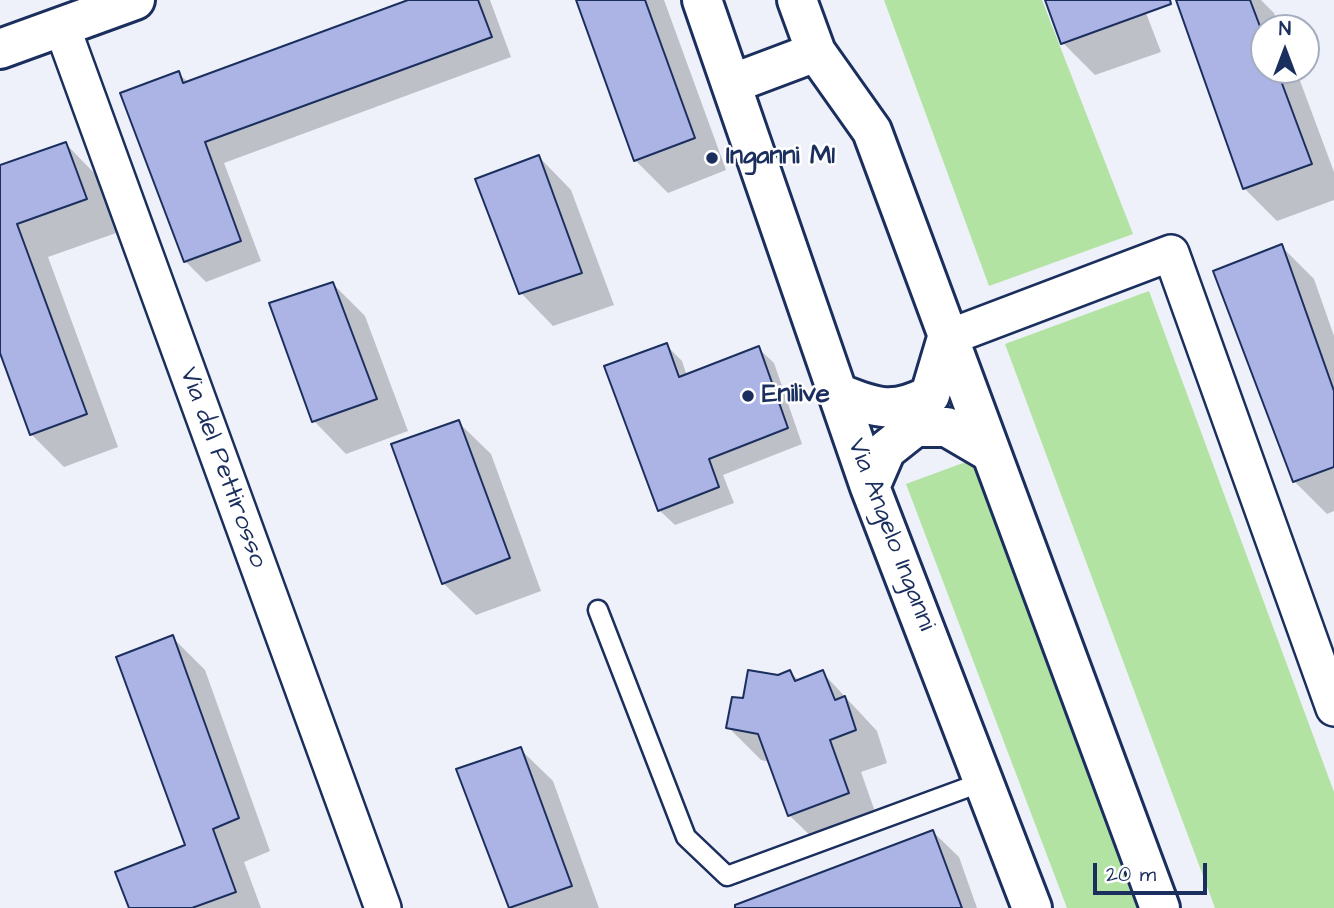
<!DOCTYPE html>
<html>
<head>
<meta charset="utf-8">
<style>
  body { margin:0 }
  #map { position:relative; width:1334px; height:908px; overflow:hidden; background:#eef0fa; font-family:"Architects Daughter",sans-serif }
  canvas { display:block }
  .north { position:absolute; left:1250px; top:14px; width:70px; height:70px; box-sizing:border-box; background:#fff; border:2px solid #a4acbf; border-radius:50%; rotate:0deg; font-size:19px; font-weight:700; line-height:28px; text-align:center; color:#1b2f5e }
  .north::after { content:''; display:block; margin:auto; width:24px; height:32px; background:#1b2f5e; clip-path:polygon(50% 0,100% 100%,50% 72%,0 100%) }
  .scale { position:absolute; left:1093px; top:863px; width:114px; height:32px; box-sizing:border-box; border:4px solid #1b2f5e; border-top:0; padding-left:9px; font-size:21px; line-height:24px; white-space:nowrap; color:#1b2f5e; -webkit-text-stroke:5px #fff; paint-order:stroke }
</style>
</head>
<body>
<div id="map">
<canvas width="1334" height="908"></canvas>
<div class="north">N</div>
<div class="scale">20 m</div>
</div>
<script>
const ctx = document.querySelector('canvas').getContext('2d');
ctx.lineJoin = 'round';
function fill(path, color) {
  ctx.fillStyle = color;
  ctx.fill(path, 'evenodd');
}
function strokePath(path, color, width, dash) {
  ctx.strokeStyle = color;
  ctx.lineWidth = width;
  ctx.lineCap = dash ? 'butt' : 'round';
  ctx.setLineDash(dash || []);
  ctx.stroke(path);
}
function write(font, color, halo, rows, align = 'center') {
  ctx.font = font + ' "Architects Daughter",sans-serif';
  ctx.lineWidth = 5;
  ctx.setLineDash([]);
  ctx.textBaseline = 'middle';
  ctx.strokeStyle = halo;
  ctx.fillStyle = color;
  for (const [text, x, y, turn = 0] of rows) {
    ctx.save();
    ctx.translate(x, y);
    ctx.rotate((+turn || 0) * Math.PI / 180);
    ctx.textAlign = isNaN(turn) ? turn : align;
    if (halo) ctx.strokeText(text, 0, 0);
    ctx.fillText(text, 0, 0);
    ctx.restore();
  }
}
fill(new Path2D(`
  M 884,0 L 1042,0 L 1133,234 L 989,286 Z
  M 1149,291 L 1334,792 L 1334,908 L 1215,908 L 1005,344 Z
  M 971,460 L 1142,908 L 1067,908 L 906,484 Z`), '#b3e3a2');
fill(new Path2D(`
  M 413,0 L 490,0 L 511,57 L 224,163 L 261,261 L 206,282 L 185,261 L 178,73 L 189,83 Z
  M 577,0 L 664,0 L 726,170 L 668,193 L 635,160 Z
  M 1047,0 L 1141,0 L 1161,52 L 1095,75 L 1063,43 Z
  M 1189,0 L 1261,0 L 1274,13 L 1280,28 L 1264,28 L 1264,70 L 1296,70 L 1334,172 L 1334,200 L 1277,221 L 1244,188 Z
  M 66,144 L 98,177 L 119,232 L 48,257 L 118,447 L 64,467 L 31,434 L 0,347 L 0,167 Z
  M 539,157 L 571,190 L 614,305 L 553,326 L 521,293 Z
  M 1281,246 L 1314,279 L 1334,336 L 1334,511 L 1327,514 L 1294,481 Z
  M 333,284 L 365,316 L 408,431 L 346,454 L 314,421 Z
  M 666,345 L 682,361 L 687,376 L 758,348 L 774,363 L 802,444 L 723,475 L 734,503 L 675,525 L 659,510 Z
  M 458,422 L 491,454 L 541,591 L 476,615 L 443,583 Z
  M 172,637 L 205,670 L 270,851 L 244,862 L 261,908 L 131,908 L 188,846 Z
  M 790,672 L 799,681 L 822,672 L 877,731 L 887,763 L 861,772 L 880,826 L 822,847 L 789,815 L 770,762 L 761,760 L 728,727 L 744,700 Z
  M 520,749 L 553,781 L 599,908 L 511,908 L 458,770 Z
  M 933,832 L 959,857 L 977,908 L 733,908 Z`), '#0003');
const building = new Path2D(`
  M 408,0 L 478,0 L 492,37 L 205,142 L 241,241 L 184,262 L 120,93 L 179,71 L 183,83 Z
  M 576,0 L 645,0 L 695,138 L 634,161 Z
  M 1045,0 L 1170,0 L 1171,4 L 1061,44 Z
  M 1176,0 L 1250,0 L 1264,37 L 1264,70 L 1277,70 L 1312,164 L 1243,189 Z
  M 66,142 L 87,199 L 17,224 L 87,414 L 30,435 L 0,353 L 0,165 Z
  M 539,155 L 582,273 L 519,294 L 475,179 Z
  M 1282,244 L 1334,391 L 1334,467 L 1293,482 L 1213,271 Z
  M 333,282 L 377,399 L 312,422 L 269,303 Z
  M 667,343 L 679,377 L 759,346 L 788,428 L 709,459 L 719,487 L 658,511 L 604,366 Z
  M 459,420 L 510,558 L 442,584 L 391,444 Z
  M 173,635 L 239,818 L 213,829 L 236,892 L 192,908 L 129,908 L 115,872 L 185,845 L 116,657 Z
  M 748,670 L 778,675 L 790,670 L 795,681 L 823,670 L 835,700 L 845,696 L 856,730 L 830,740 L 849,793 L 788,816 L 758,734 L 726,728 L 732,697 L 743,698 Z
  M 521,747 L 572,886 L 509,908 L 456,769 Z
  M 933,830 L 962,908 L 735,908 L 735,905 Z`);
fill(building, '#abb4e4');
strokePath(building, '#1b2f5e', 2);
const lane = new Path2D(`
  M 598,610 L 686,837 L 727,876 L 985,781`);
const street = new Path2D(`
  M 62,27 L 383,908
  M 947,338 L 1171,253 L 1334,708`);
const secondary = new Path2D(`
  M 702,0 L 870,487 L 1032,908
  M 797,0 L 816,52 L 872,131 L 1160,908
  M 0,49 L 135,0
  M 731,84 L 816,52
  M 838,393 C 876,408 892,415 930,395 L 947,338
  M 870,487 L 886,450 L 915,427 L 947,427 L 988,451`);
strokePath(lane, '#1b2f5e', 23);
strokePath(street, '#1b2f5e', 40);
strokePath(secondary, '#1b2f5e', 44);
strokePath(lane, '#fff', 18);
strokePath(street, '#fff', 35);
strokePath(secondary, '#fff', 38);
for (const [x, y, r, color] of [
  [712,158,7,"#1b2f5e"],
  [748,396,7,"#1b2f5e"]
]) {
  const dot = new Path2D();
  dot.arc(x, y, r, 0, 2 * Math.PI);
  ctx.fillStyle = color;
  ctx.fill(dot);
  strokePath(dot, '#fff', 2.5);
}
write('bold 26px', '#1b2f5e', '#fff', [
  ["Inganni M1",726,158],
  ["Enilive",762,396]
], 'left');
write('26px', '#1b2f5e', '#fff', [
  ["Via del Pettirosso",222,468,70],
  ["Via Angelo Inganni",890,535,69]
]);
</script>
</body>
</html>
